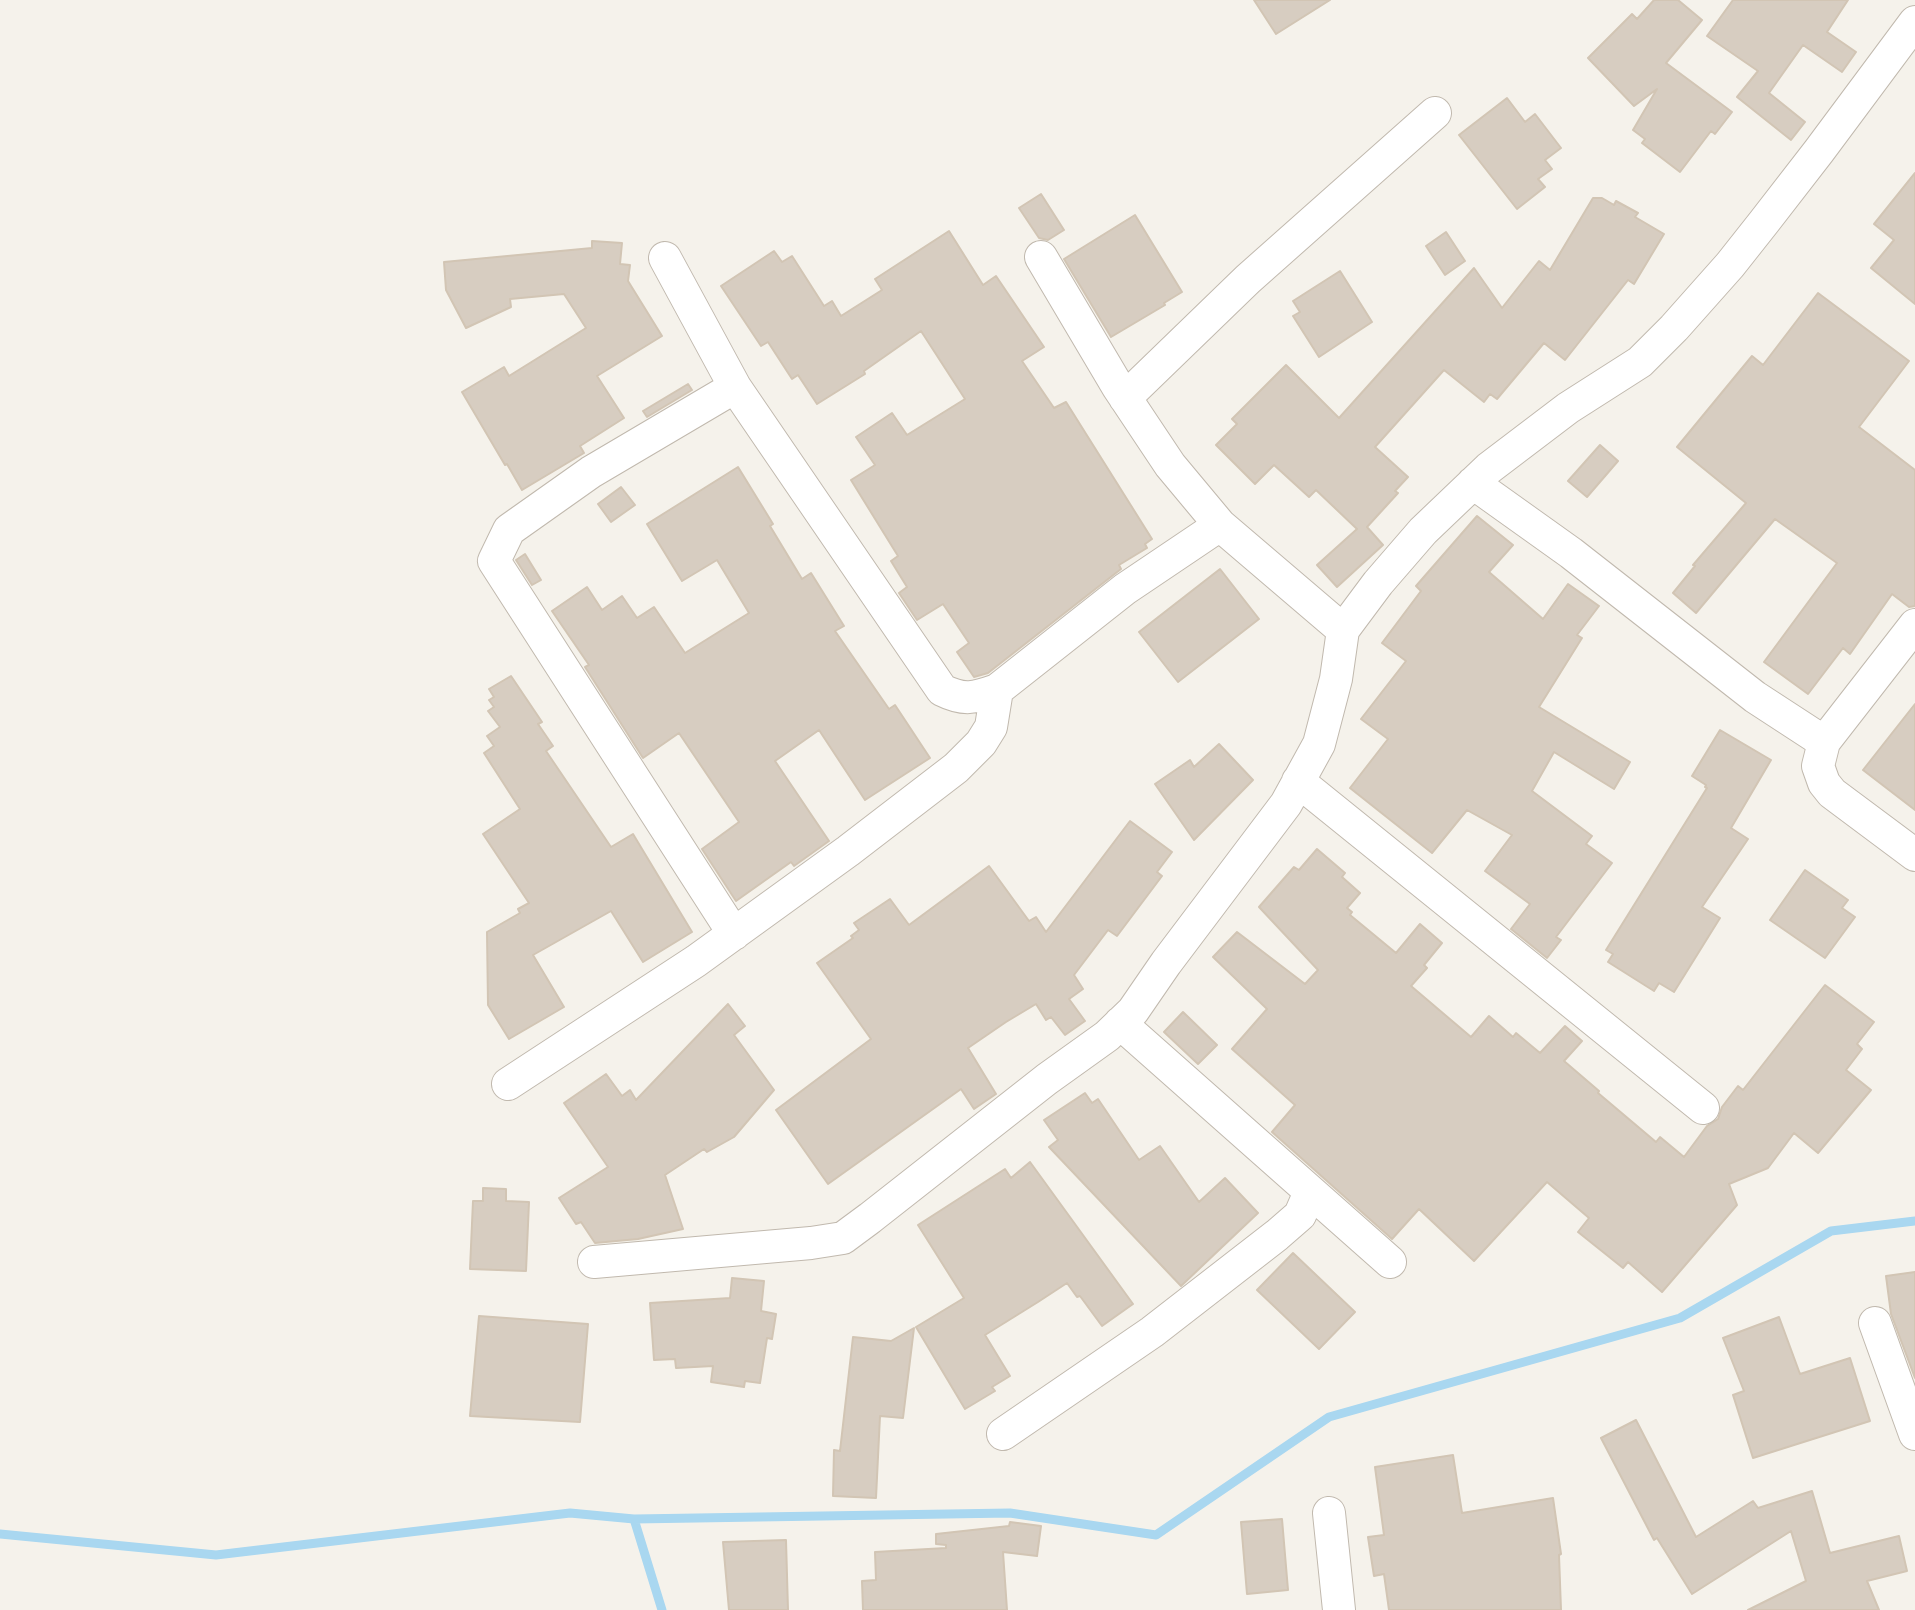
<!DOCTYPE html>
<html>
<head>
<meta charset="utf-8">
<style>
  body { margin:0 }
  canvas { display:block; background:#f5f2eb }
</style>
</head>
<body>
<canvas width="1915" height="1610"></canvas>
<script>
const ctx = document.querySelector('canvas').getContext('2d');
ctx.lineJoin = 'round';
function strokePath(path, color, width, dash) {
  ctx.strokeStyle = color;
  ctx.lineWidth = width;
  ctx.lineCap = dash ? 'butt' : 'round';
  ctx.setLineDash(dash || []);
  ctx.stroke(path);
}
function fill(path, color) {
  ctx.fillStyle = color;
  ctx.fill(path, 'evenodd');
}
strokePath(new Path2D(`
  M 634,1519 L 662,1610
  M 0,1534 L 216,1555 L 570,1513 L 634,1519 L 1010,1513 L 1156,1535 L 1329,1417 L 1680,1318 L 1831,1231 L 1915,1221`), '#a9d7f0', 9);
const building = new Path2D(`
  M 1254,0 L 1330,0 L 1276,34 Z
  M 1654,0 L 1678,0 L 1702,20 L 1666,63 L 1732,112 L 1715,134 L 1711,131 L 1680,172 L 1642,143 L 1645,139 L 1633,130 L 1657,89 L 1634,106 L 1588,58 L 1632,14 L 1637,19 Z
  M 1733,0 L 1848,0 L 1827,32 L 1856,52 L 1842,72 L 1803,45 L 1769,93 L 1805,122 L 1791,140 L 1737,97 L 1758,71 L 1707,36 Z
  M 1507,98 L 1525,122 L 1535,114 L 1561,148 L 1545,160 L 1552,169 L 1538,179 L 1545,187 L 1517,209 L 1459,135 Z
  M 1915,173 L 1915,304 L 1871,268 L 1894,240 L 1874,224 Z
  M 1041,194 L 1064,230 L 1048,240 L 1039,238 L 1019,208 Z
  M 1593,198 L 1602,198 L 1614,205 L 1616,201 L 1638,213 L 1635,217 L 1664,234 L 1634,284 L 1628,280 L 1565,360 L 1544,343 L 1497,399 L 1490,394 L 1484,402 L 1444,370 L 1375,447 L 1408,477 L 1395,491 L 1398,493 L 1367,527 L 1383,545 L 1337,587 L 1317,565 L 1357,529 L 1316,490 L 1309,497 L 1274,465 L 1255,484 L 1216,445 L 1237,424 L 1232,419 L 1286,365 L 1339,418 L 1474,268 L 1502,308 L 1539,261 L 1550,270 Z
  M 1135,215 L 1182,292 L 1164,303 L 1165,305 L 1111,337 L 1064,259 Z
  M 949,231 L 983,285 L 996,276 L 1044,347 L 1022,361 L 1054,408 L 1066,402 L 1152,539 L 1145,544 L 1147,548 L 1119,565 L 1121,569 L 988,673 L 974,677 L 957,652 L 969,643 L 943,604 L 917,620 L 899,593 L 907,587 L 891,561 L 898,556 L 851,480 L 875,465 L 856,437 L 892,413 L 907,435 L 965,399 L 921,331 L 864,371 L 865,374 L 817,404 L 798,375 L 792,379 L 768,342 L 761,346 L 721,286 L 774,251 L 782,262 L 792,256 L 824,306 L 832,301 L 841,316 L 882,290 L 875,279 Z
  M 1446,232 L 1465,261 L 1445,275 L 1426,246 Z
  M 592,241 L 622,243 L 620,264 L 630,265 L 628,281 L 662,336 L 597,376 L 624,418 L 580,446 L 584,453 L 522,490 L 507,464 L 505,465 L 462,392 L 504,367 L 509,376 L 586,328 L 564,294 L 510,299 L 511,307 L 466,328 L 446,290 L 444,262 L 592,248 Z
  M 1340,271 L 1372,322 L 1319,357 L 1293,316 L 1300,312 L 1293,301 Z
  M 1818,293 L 1909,361 L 1859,427 L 1915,470 L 1915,606 L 1909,607 L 1892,594 L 1850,654 L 1843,648 L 1808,694 L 1764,662 L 1837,563 L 1775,519 L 1696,613 L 1673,593 L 1695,566 L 1693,565 L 1746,503 L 1677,447 L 1752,356 L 1763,365 Z
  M 688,384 L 692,390 L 647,417 L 643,411 Z
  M 1600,445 L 1618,461 L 1587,497 L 1568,481 Z
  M 738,467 L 773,524 L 770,526 L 802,579 L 811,573 L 844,626 L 835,631 L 889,709 L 895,705 L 930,758 L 865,800 L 819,730 L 775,761 L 829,841 L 794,866 L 791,862 L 736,901 L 702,849 L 739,822 L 679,733 L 643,758 L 585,667 L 589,665 L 552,611 L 587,587 L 602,610 L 622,596 L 637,618 L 654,607 L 685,653 L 749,613 L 717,560 L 682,581 L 647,524 Z
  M 621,487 L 635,505 L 611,522 L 598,504 Z
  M 1477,516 L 1513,545 L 1489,572 L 1543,619 L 1568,584 L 1599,606 L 1577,635 L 1582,638 L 1539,707 L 1630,762 L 1614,789 L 1554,752 L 1532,791 L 1592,836 L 1586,844 L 1612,863 L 1556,937 L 1561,940 L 1547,958 L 1511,929 L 1530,904 L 1485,871 L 1512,835 L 1467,810 L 1432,853 L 1350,788 L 1388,739 L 1361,719 L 1406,661 L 1382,643 L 1421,591 L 1416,586 Z
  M 525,554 L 541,580 L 532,585 L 516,560 Z
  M 1220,569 L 1259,619 L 1178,682 L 1139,632 Z
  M 511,676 L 542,722 L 538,724 L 553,746 L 546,751 L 611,847 L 633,834 L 692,932 L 643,962 L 611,911 L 533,955 L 564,1007 L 509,1039 L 488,1005 L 487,932 L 520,913 L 518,909 L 529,903 L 483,834 L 520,809 L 484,753 L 494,746 L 487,736 L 500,727 L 488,711 L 494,707 L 489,700 L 494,697 L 489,689 Z
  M 1915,704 L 1915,810 L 1863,770 Z
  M 1720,730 L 1771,760 L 1731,828 L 1748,839 L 1702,907 L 1720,918 L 1674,992 L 1659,983 L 1654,991 L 1608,962 L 1613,954 L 1606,950 L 1707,788 L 1705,787 L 1706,785 L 1692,776 Z
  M 1219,744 L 1253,780 L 1194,840 L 1155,784 L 1190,760 L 1194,767 Z
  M 1130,821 L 1172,852 L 1157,872 L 1162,876 L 1117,936 L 1108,930 L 1074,975 L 1083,989 L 1069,999 L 1085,1021 L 1065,1035 L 1051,1017 L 1046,1020 L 1036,1004 L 1006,1022 L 968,1048 L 996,1094 L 974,1109 L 961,1089 L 828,1184 L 776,1110 L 871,1039 L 817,963 L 853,938 L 851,936 L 859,930 L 854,923 L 890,899 L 909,925 L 989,866 L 1029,921 L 1036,917 L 1046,932 Z
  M 1317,849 L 1345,873 L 1342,877 L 1360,893 L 1347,908 L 1352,912 L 1350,915 L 1396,953 L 1420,924 L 1442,943 L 1424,965 L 1427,968 L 1411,986 L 1471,1037 L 1489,1016 L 1513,1037 L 1516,1033 L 1540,1053 L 1565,1026 L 1582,1041 L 1564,1061 L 1599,1091 L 1598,1093 L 1656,1142 L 1660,1137 L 1684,1157 L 1707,1126 L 1718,1119 L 1722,1107 L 1738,1086 L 1743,1090 L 1825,985 L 1874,1022 L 1857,1044 L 1862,1049 L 1846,1070 L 1871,1090 L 1818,1153 L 1794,1133 L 1768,1168 L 1729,1184 L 1737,1205 L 1662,1292 L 1628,1262 L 1623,1268 L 1578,1232 L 1589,1218 L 1547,1182 L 1474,1261 L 1419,1209 L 1392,1239 L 1272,1132 L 1295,1105 L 1232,1049 L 1267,1009 L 1213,957 L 1237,932 L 1305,984 L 1318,970 L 1259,907 L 1294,867 L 1299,870 Z
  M 1805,870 L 1848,900 L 1842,908 L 1855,917 L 1825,958 L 1770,920 Z
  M 728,1004 L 745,1026 L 734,1035 L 774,1090 L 734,1137 L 707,1152 L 704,1149 L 665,1175 L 683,1229 L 638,1239 L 595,1243 L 581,1222 L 576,1224 L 559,1198 L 608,1167 L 564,1103 L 606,1074 L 622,1096 L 630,1090 L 636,1100 Z
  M 1183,1012 L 1217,1045 L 1198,1064 L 1164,1032 Z
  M 1085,1093 L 1092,1103 L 1098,1099 L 1139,1160 L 1160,1146 L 1199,1202 L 1225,1178 L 1258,1213 L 1181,1286 L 1049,1147 L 1058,1140 L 1044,1120 Z
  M 1030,1162 L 1133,1304 L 1102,1326 L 1080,1296 L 1077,1297 L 1067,1283 L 1038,1302 L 985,1335 L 1010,1376 L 992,1387 L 995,1391 L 965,1409 L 916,1327 L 964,1298 L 918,1225 L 1005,1169 L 1011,1178 Z
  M 483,1188 L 506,1189 L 506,1201 L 529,1202 L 526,1271 L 470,1269 L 473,1201 L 483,1201 Z
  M 1293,1253 L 1355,1312 L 1319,1349 L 1257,1290 Z
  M 1915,1272 L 1915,1378 L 1891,1314 L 1886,1276 Z
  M 732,1278 L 764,1281 L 761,1311 L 776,1314 L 772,1339 L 767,1338 L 760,1383 L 745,1381 L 744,1387 L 711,1382 L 713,1366 L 676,1368 L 675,1359 L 654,1360 L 650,1303 L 730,1298 Z
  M 479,1316 L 588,1324 L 580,1422 L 470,1416 Z
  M 1779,1317 L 1800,1374 L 1850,1358 L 1870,1421 L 1753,1458 L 1733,1395 L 1744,1391 L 1723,1338 Z
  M 914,1328 L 903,1418 L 880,1416 L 876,1498 L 833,1496 L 834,1450 L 840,1451 L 853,1337 L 891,1341 Z
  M 1636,1420 L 1696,1537 L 1753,1501 L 1758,1508 L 1812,1491 L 1830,1553 L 1899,1536 L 1907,1571 L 1867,1581 L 1879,1610 L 1748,1610 L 1806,1581 L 1791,1531 L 1692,1594 L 1657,1538 L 1654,1540 L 1601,1438 Z
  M 1453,1455 L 1462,1513 L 1553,1498 L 1561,1554 L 1559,1555 L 1561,1610 L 1389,1610 L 1384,1574 L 1374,1576 L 1368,1537 L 1384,1535 L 1375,1467 Z
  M 1282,1519 L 1288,1590 L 1247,1594 L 1241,1522 Z
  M 1010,1522 L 1041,1526 L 1037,1556 L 1003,1552 L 1007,1610 L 863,1610 L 862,1581 L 876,1580 L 875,1552 L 946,1548 L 946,1545 L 936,1544 L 936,1534 L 1009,1526 Z
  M 786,1540 L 788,1610 L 729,1610 L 723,1542 Z`);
fill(building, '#d7cdc1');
strokePath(building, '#d2c5b4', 2);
const minor = new Path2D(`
  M 1041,257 L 1118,387 L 1170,465 L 1220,525 L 1343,630
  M 665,258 L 735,387 L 942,690 C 964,701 974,698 997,690 L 1125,589 L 1220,525
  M 1125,398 L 1248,279 L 1435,113
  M 1473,483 L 1571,553 L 1755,697 L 1824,742
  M 1915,625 L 1824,742 L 1818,766 L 1824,783 L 1832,793 L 1915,855
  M 1298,781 L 1703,1108
  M 734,934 L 494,561 L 509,530 L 591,472 L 735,387
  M 1120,1023 L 1390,1262
  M 508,1084 L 696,961 L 848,851 L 956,768 L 981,743 L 991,727 L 997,690
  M 594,1262 L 811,1243 L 843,1238 L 870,1218 L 1047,1079 L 1107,1036 L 1133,1011 L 1166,963 L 1286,804 L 1319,744 L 1336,679 L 1343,630 L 1378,583 L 1423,531 L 1489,468 L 1568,408 L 1640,362 L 1674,328 L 1730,265 L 1764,222 L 1819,151 L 1915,22
  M 1875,1323 L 1915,1434
  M 1003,1434 L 1152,1332 L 1277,1235 L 1300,1215 L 1310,1192
  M 1329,1513 L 1339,1610`);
strokePath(minor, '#c1b9ae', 34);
strokePath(minor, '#fff', 32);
</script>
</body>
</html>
